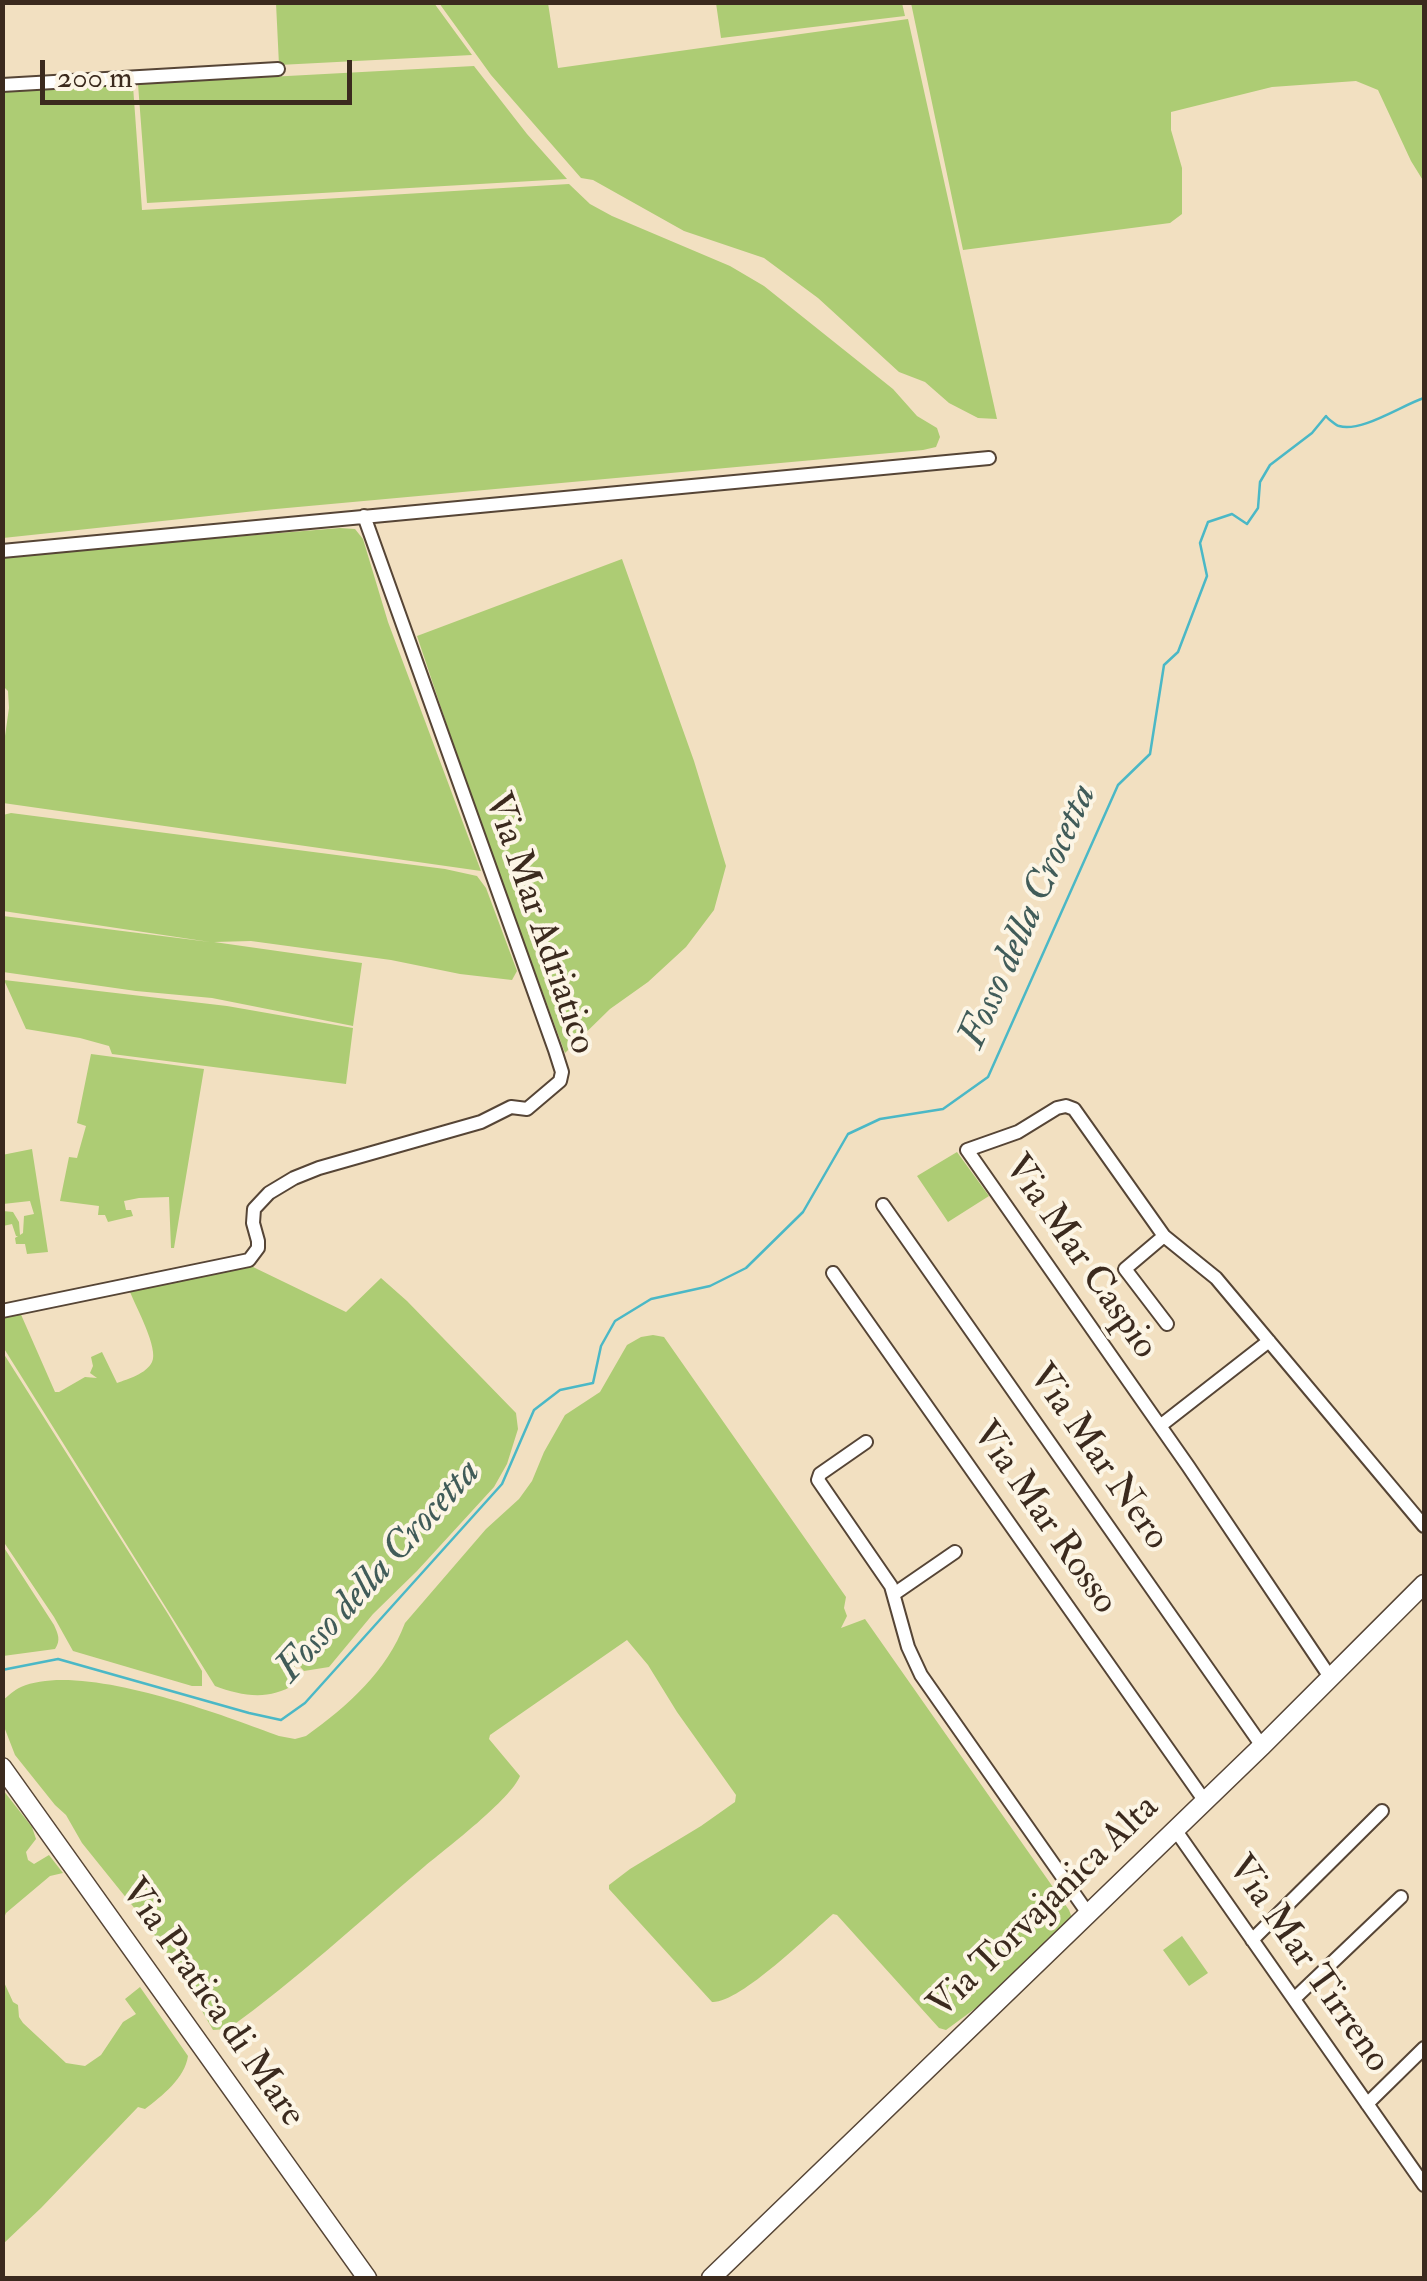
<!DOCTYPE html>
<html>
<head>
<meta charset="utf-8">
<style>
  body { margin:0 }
  #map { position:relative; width:1427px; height:2281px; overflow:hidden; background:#f2e0c1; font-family:"IM FELL Double Pica",serif }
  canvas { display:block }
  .frame { position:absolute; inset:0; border:5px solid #3b2a1e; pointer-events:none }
  .scale { position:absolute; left:40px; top:60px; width:312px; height:45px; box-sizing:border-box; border:5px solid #3b2a1e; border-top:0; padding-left:12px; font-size:30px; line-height:35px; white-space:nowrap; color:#3b2a1e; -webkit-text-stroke:8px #fcf5e5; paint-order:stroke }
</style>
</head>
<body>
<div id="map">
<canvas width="1427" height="2281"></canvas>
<div class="frame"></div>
<div class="scale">200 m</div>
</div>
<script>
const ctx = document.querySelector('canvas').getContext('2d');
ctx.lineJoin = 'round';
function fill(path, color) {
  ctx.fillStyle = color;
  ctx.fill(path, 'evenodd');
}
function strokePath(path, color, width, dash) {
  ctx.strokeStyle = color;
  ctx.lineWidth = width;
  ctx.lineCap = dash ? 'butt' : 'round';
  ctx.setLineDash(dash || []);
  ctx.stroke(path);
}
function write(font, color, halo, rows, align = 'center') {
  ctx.font = font + ' "IM FELL Double Pica",serif';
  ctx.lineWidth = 8;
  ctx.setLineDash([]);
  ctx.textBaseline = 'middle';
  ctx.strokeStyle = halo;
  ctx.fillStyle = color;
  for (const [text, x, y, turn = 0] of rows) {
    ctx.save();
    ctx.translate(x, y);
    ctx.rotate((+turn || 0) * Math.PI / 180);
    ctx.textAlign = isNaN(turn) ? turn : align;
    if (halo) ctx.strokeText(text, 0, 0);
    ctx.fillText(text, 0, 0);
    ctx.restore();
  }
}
fill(new Path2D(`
  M 276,3 L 434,3 L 472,55 L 279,65 Z
  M 439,3 L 548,3 L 558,68 L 908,19 L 997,419 L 978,418 L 949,403 L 925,382 L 899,372 L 818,298 L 764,258 L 684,231 L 593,180 L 581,178 L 491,75 Z
  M 716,3 L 902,3 L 905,16 L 721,38 Z
  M 911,3 L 1424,3 L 1424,182 L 1411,161 L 1378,90 L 1356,81 L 1272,87 L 1171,112 L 1171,130 L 1182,168 L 1182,214 L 1170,223 L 963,250 Z
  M 474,66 L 527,134 L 567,179 L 147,203 L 138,84 Z
  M 133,86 L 142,210 L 569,184 L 590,204 L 612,216 L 730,266 L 764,286 L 893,389 L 917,416 L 937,428 L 940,437 L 936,447 L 923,450 L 265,510 L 3,538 L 2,89 Z
  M 340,528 L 355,529 L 363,539 L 388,622 L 481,871 L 3,803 L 3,750 L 9,708 L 8,691 L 3,686 L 3,556 Z
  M 622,559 L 694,761 L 726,866 L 714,910 L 686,947 L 648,982 L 610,1009 L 565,1053 L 478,818 L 417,636 Z
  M 11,813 L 445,869 L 477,876 L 486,888 L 517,971 L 512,980 L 460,974 L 391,960 L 251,941 L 214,942 L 362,963 L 353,1026 L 212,998 L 136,991 L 3,972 L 3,916 L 210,942 L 3,911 L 3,815 Z
  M 4,980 L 227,1006 L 353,1028 L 346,1084 L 112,1054 L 109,1046 L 80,1038 L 26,1029 Z
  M 91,1054 L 204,1069 L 174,1248 L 171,1248 L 169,1197 L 139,1198 L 124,1201 L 126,1210 L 131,1210 L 133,1216 L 108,1222 L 105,1215 L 98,1215 L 99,1206 L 60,1201 L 69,1157 L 77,1158 L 86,1126 L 77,1123 Z
  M 32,1149 L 48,1252 L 27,1254 L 25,1244 L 16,1244 L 15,1238 L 18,1236 L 16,1236 L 12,1224 L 3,1226 L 3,1211 L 13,1212 L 19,1222 L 20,1235 L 23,1233 L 24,1216 L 34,1214 L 30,1201 L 3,1204 L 2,1155 Z
  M 957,1152 L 989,1196 L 948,1222 L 917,1176 Z
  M 243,1266 L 251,1266 L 346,1312 L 381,1278 L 407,1301 L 516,1413 L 518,1429 L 507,1464 L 494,1487 L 417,1571 L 373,1614 L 329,1667 L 304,1671 L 290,1656 L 295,1667 L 295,1684 C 269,1701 242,1696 215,1686 L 3,1347 L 3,1314 L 19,1310 L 55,1392 L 59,1392 L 85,1377 L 97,1378 L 90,1373 L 93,1366 L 91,1357 L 102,1352 L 117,1383 C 128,1379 146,1374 152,1362 C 159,1349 136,1307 130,1292 Z
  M 653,1335 L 664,1337 L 846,1597 L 844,1608 L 847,1616 L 841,1628 L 865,1619 L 1069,1910 L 1074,1923 L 980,2005 L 946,2030 L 939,2028 L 837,1915 L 833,1914 C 810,1934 739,2004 712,2002 L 609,1889 L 609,1885 L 630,1869 L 701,1826 L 735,1802 L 736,1795 L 677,1712 L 648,1665 L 627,1640 L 490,1735 L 489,1739 L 520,1776 C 511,1799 447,1848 425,1866 C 360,1921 297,1979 228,2029 L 213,2030 L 176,1966 L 144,1920 L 82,1843 L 66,1815 L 55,1805 L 15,1755 L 3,1724 L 2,1701 C 8,1696 14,1690 21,1687 C 80,1661 220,1714 279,1736 L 295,1739 L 306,1736 C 348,1706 387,1671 405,1623 L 486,1529 L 519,1499 L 532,1481 L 544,1452 L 565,1415 L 600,1392 L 627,1345 L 641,1337 Z
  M 2,1351 L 168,1614 L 202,1671 L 202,1686 L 192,1686 L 73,1651 L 54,1617 L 3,1541 Z
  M 3,1546 L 54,1625 C 58,1634 61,1640 55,1649 L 3,1656 Z
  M 3,1790 L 32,1827 L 36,1839 L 26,1852 L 28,1860 L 34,1864 L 49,1855 L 63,1873 L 50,1876 L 6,1913 L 3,1921 Z
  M 1182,1936 L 1208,1973 L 1189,1986 L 1163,1950 Z
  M 3,1980 L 13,2002 L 18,2005 L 19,2017 L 23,2023 L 66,2063 L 85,2066 L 101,2055 L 123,2022 L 136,2014 L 125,1999 L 140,1987 L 188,2056 C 185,2078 162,2096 145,2109 L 138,2107 L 41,2208 L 3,2244 Z`), '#adcc74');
strokePath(new Path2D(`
  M 2,1670 L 58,1659 L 249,1713 L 281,1720 L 305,1703 L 502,1484 L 534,1410 L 560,1390 L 593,1383 L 601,1346 L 615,1321 L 651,1299 L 710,1286 L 746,1268 L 803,1212 L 848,1134 L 880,1119 L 943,1109 L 988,1077 L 1118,785 L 1150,754 L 1164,665 L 1178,652 L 1207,576 L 1200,543 L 1208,522 L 1232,514 L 1247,524 L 1258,508 L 1260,482 L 1270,465 L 1312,433 L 1326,416 C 1327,418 1337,426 1339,426 C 1361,433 1402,405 1424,398`), '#4bb8c6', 2.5);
const street = new Path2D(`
  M 2,85 L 278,69
  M 2,551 L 989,458
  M 883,1205 L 1262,1746
  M 1164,1236 L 1216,1278 L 1424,1526
  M 833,1273 L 1204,1800
  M 2,1311 L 249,1260 L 258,1248 L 258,1241 L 253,1223 L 254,1209 L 269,1193 L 294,1178 L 319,1168 L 481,1122 L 511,1107 L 527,1109 L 560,1081 L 562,1072 L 555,1050 L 364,516
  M 1167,1324 L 1125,1269 L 1164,1236 L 1074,1109 L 1066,1106 L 1057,1108 L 1018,1132 L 967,1150 L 1188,1466 L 1330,1677
  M 1160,1426 L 1269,1341
  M 866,1442 L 820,1474 L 818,1480 L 891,1586 L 908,1647 L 921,1675 L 1087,1912
  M 894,1594 L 955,1552
  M 1174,1828 L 1424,2185
  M 1252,1940 L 1382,1811
  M 1295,1998 L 1401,1897
  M 1367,2104 L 1424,2048`);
const secondary = new Path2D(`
  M 2,1767 L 367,2278
  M 711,2278 L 1262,1746 L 1424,1584`);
strokePath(street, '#564536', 16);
strokePath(secondary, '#564536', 21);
strokePath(street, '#fff', 12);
strokePath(secondary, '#fff', 18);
write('38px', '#3b2a1e', '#fcf5e5', [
  ["Via Mar Adriatico",538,924,71],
  ["Via Mar Caspio",1079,1258,55],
  ["Via Mar Nero",1097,1458,55],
  ["Via Mar Rosso",1043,1519,55],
  ["Via Torvajanica Alta",1045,1908,-44],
  ["Via Mar Tirreno",1307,1965,55],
  ["Via Pratica di Mare",211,2004,55]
]);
write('italic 40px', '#415c59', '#fcf5e5', [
  ["Fosso della Crocetta",1030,917,-66],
  ["Fosso della Crocetta",380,1572,-48]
]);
</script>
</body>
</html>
